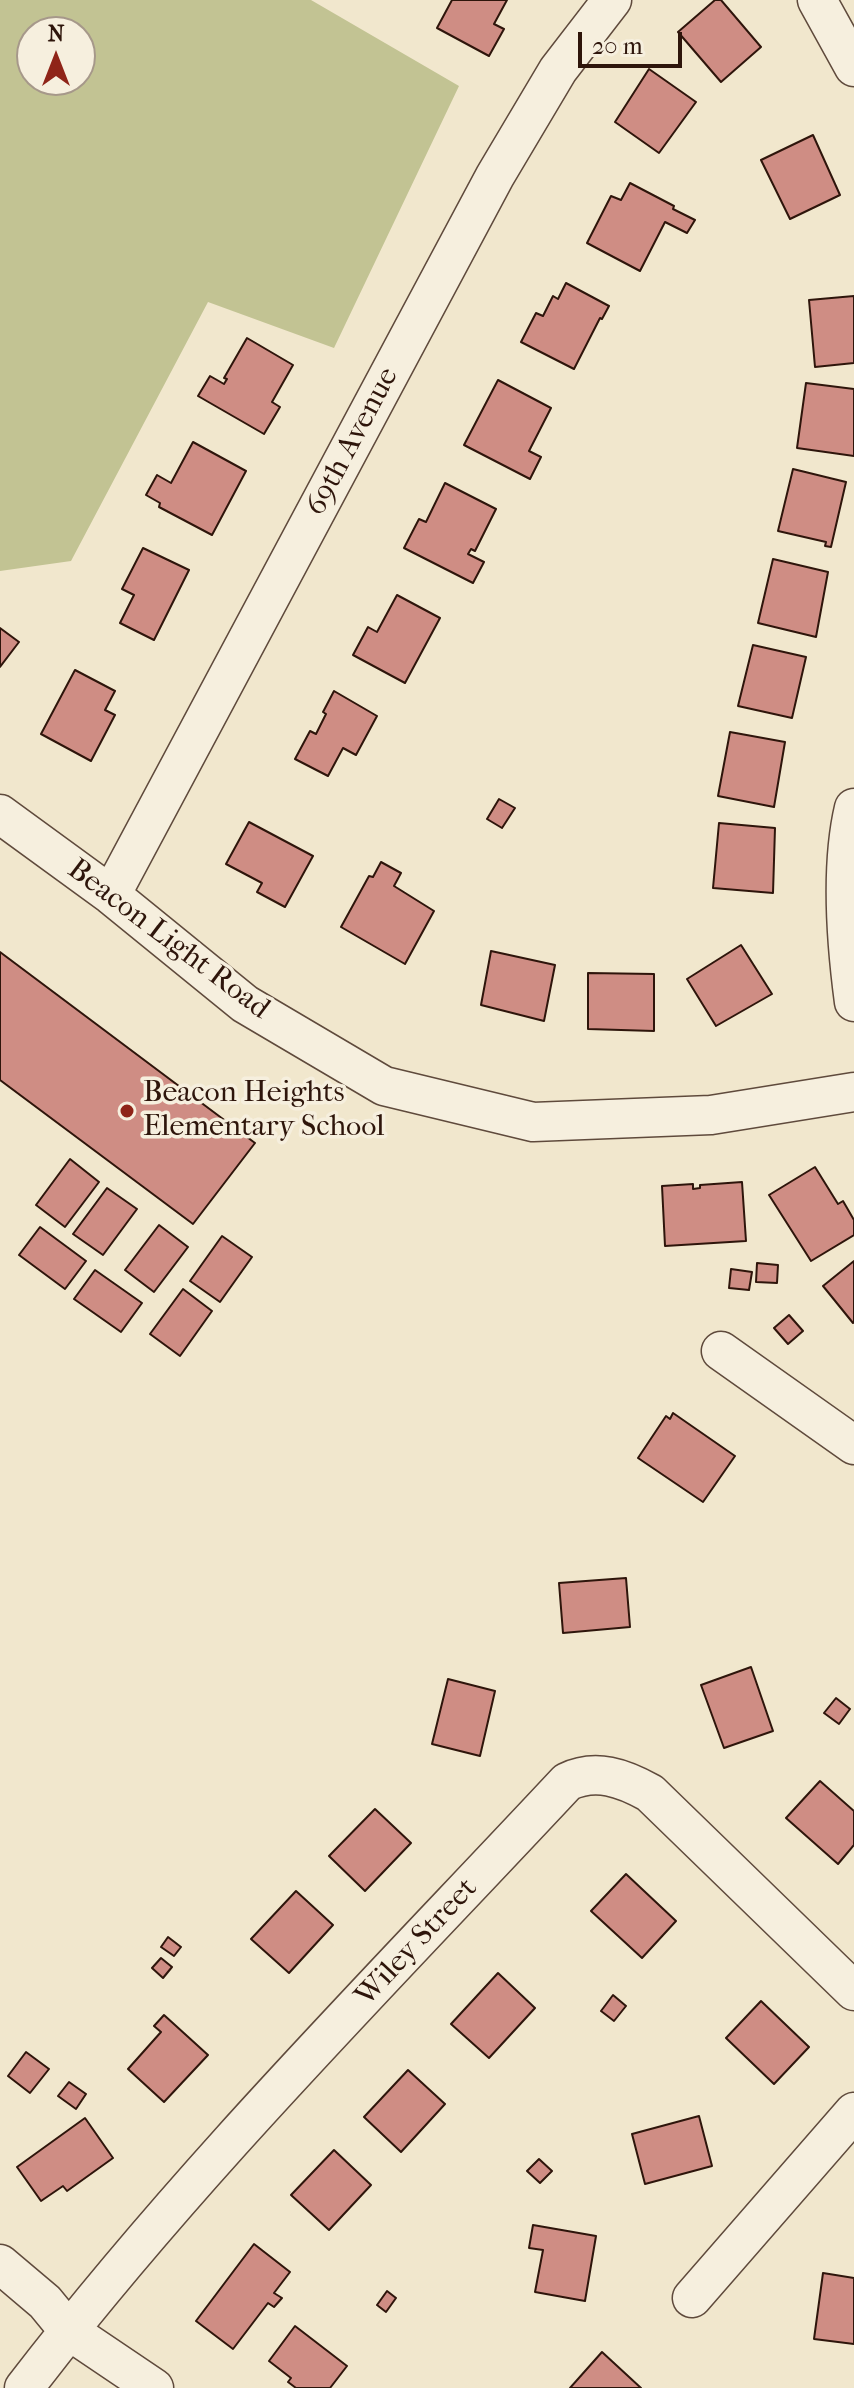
<!DOCTYPE html>
<html>
<head>
<meta charset="utf-8">
<style>
  body { margin:0 }
  #map { position:relative; width:854px; height:2388px; overflow:hidden; background:#f1e7cd; font-family:"IM FELL French Canon",serif }
  canvas { display:block }
  .north { position:absolute; left:16px; top:16px; width:80px; height:80px; box-sizing:border-box; background:#f6efde; border:2px solid #a6988a; border-radius:50%; rotate:0deg; font-size:22px; font-weight:700; line-height:32px; text-align:center; color:#2e150b }
  .north::after { content:''; display:block; margin:auto; width:28px; height:36px; background:#8f2418; clip-path:polygon(50% 0,100% 100%,50% 72%,0 100%) }
  .scale { position:absolute; left:578px; top:32px; width:104px; height:36px; box-sizing:border-box; border:4px solid #2e150b; border-top:0; padding-left:10px; font-size:24px; line-height:28px; white-space:nowrap; color:#2e150b; -webkit-text-stroke:6px #f6efde; paint-order:stroke }
</style>
</head>
<body>
<div id="map">
<canvas width="854" height="2388"></canvas>
<div class="north">N</div>
<div class="scale">20 m</div>
</div>
<script>
const ctx = document.querySelector('canvas').getContext('2d');
ctx.lineJoin = 'round';
function fill(path, color) {
  ctx.fillStyle = color;
  ctx.fill(path, 'evenodd');
}
function strokePath(path, color, width, dash) {
  ctx.strokeStyle = color;
  ctx.lineWidth = width;
  ctx.lineCap = dash ? 'butt' : 'round';
  ctx.setLineDash(dash || []);
  ctx.stroke(path);
}
function write(font, color, halo, rows, align = 'center') {
  ctx.font = font + ' "IM FELL French Canon",serif';
  ctx.lineWidth = 7;
  ctx.setLineDash([]);
  ctx.textBaseline = 'middle';
  ctx.strokeStyle = halo;
  ctx.fillStyle = color;
  for (const [text, x, y, turn = 0] of rows) {
    ctx.save();
    ctx.translate(x, y);
    ctx.rotate((+turn || 0) * Math.PI / 180);
    ctx.textAlign = isNaN(turn) ? turn : align;
    if (halo) ctx.strokeText(text, 0, 0);
    ctx.fillText(text, 0, 0);
    ctx.restore();
  }
}
fill(new Path2D(`
  M 0,0 L 311,0 L 459,86 L 334,348 L 208,302 L 71,561 L 0,571 ZM 32,32 L 80,32 L 80,80 L 32,80 Z`), '#c2c393');
const building = new Path2D(`
  M 452,0 L 507,0 L 494,24 L 504,29 L 489,56 L 437,28 Z
  M 715,0 L 721,0 L 761,47 L 721,82 L 678,32 Z
  M 649,69 L 696,102 L 659,153 L 615,122 Z
  M 813,135 L 840,195 L 790,219 L 761,160 Z
  M 630,183 L 674,206 L 673,209 L 695,220 L 687,233 L 665,222 L 640,271 L 587,243 L 611,196 L 621,200 Z
  M 566,283 L 609,306 L 602,319 L 600,318 L 574,369 L 521,342 L 536,313 L 543,316 L 553,296 L 558,299 Z
  M 854,296 L 854,363 L 815,367 L 809,300 Z
  M 247,338 L 293,365 L 272,402 L 280,407 L 264,434 L 198,396 L 210,376 L 224,384 L 227,379 L 224,378 Z
  M 498,380 L 551,408 L 529,451 L 541,457 L 530,479 L 464,445 Z
  M 806,383 L 854,389 L 854,456 L 797,448 Z
  M 193,442 L 246,471 L 212,535 L 159,507 L 160,503 L 146,495 L 157,475 L 171,483 Z
  M 793,469 L 846,482 L 831,547 L 825,546 L 826,542 L 778,531 Z
  M 445,483 L 496,509 L 475,551 L 471,549 L 468,554 L 484,562 L 473,583 L 404,548 L 419,519 L 426,522 Z
  M 143,548 L 189,570 L 154,640 L 120,623 L 134,595 L 122,589 Z
  M 773,559 L 828,572 L 816,637 L 758,623 Z
  M 397,595 L 440,618 L 405,683 L 353,655 L 368,627 L 377,632 Z
  M 0,628 L 19,642 L 0,667 Z
  M 753,645 L 806,657 L 792,718 L 738,706 Z
  M 75,670 L 115,691 L 105,710 L 115,715 L 91,761 L 41,734 Z
  M 334,691 L 377,716 L 356,755 L 343,748 L 328,776 L 295,759 L 310,731 L 316,734 L 326,714 L 323,712 Z
  M 730,732 L 785,742 L 774,807 L 718,796 Z
  M 499,799 L 515,808 L 502,828 L 487,819 Z
  M 249,822 L 313,856 L 285,907 L 257,892 L 262,883 L 226,864 Z
  M 719,823 L 775,828 L 773,893 L 713,888 Z
  M 381,862 L 401,873 L 394,886 L 434,911 L 405,964 L 341,927 L 369,876 L 373,877 Z
  M 741,945 L 772,994 L 716,1026 L 687,979 Z
  M 491,951 L 555,965 L 544,1021 L 481,1005 Z
  M 0,952 L 255,1143 L 193,1224 L 0,1080 Z
  M 588,973 L 654,974 L 654,1031 L 588,1029 Z
  M 70,1159 L 99,1182 L 65,1227 L 36,1205 Z
  M 815,1167 L 838,1204 L 843,1201 L 854,1220 L 854,1235 L 811,1261 L 769,1195 Z
  M 742,1182 L 746,1241 L 665,1246 L 662,1186 L 693,1184 L 693,1189 L 700,1188 L 700,1185 Z
  M 107,1188 L 137,1209 L 103,1255 L 73,1234 Z
  M 159,1225 L 188,1247 L 154,1292 L 125,1270 Z
  M 40,1227 L 86,1261 L 65,1289 L 19,1255 Z
  M 222,1236 L 252,1257 L 220,1302 L 190,1281 Z
  M 854,1261 L 854,1322 L 853,1323 L 823,1286 Z
  M 757,1263 L 778,1265 L 777,1283 L 756,1282 Z
  M 731,1269 L 752,1272 L 749,1290 L 729,1288 Z
  M 95,1270 L 142,1303 L 121,1332 L 74,1299 Z
  M 183,1289 L 212,1311 L 180,1356 L 150,1334 Z
  M 789,1315 L 803,1331 L 788,1344 L 774,1328 Z
  M 673,1413 L 735,1456 L 703,1502 L 638,1458 L 666,1416 L 670,1419 Z
  M 626,1578 L 630,1627 L 563,1633 L 559,1583 Z
  M 751,1667 L 773,1731 L 724,1748 L 701,1685 Z
  M 448,1679 L 495,1691 L 480,1756 L 432,1744 Z
  M 836,1698 L 850,1709 L 839,1724 L 824,1713 Z
  M 820,1781 L 854,1811 L 854,1845 L 838,1864 L 786,1818 Z
  M 375,1809 L 411,1843 L 365,1891 L 329,1856 Z
  M 626,1874 L 676,1921 L 642,1958 L 591,1911 Z
  M 296,1891 L 333,1925 L 289,1973 L 251,1939 Z
  M 168,1937 L 181,1947 L 174,1956 L 161,1947 Z
  M 161,1958 L 172,1967 L 163,1978 L 152,1968 Z
  M 498,1973 L 535,2008 L 489,2058 L 451,2024 Z
  M 613,1995 L 626,2006 L 614,2021 L 601,2011 Z
  M 761,2001 L 809,2047 L 774,2084 L 726,2038 Z
  M 164,2015 L 208,2055 L 164,2102 L 128,2069 L 161,2032 L 154,2026 Z
  M 26,2052 L 49,2069 L 30,2093 L 8,2076 Z
  M 408,2070 L 445,2104 L 401,2152 L 364,2117 Z
  M 69,2082 L 86,2094 L 76,2109 L 58,2096 Z
  M 699,2116 L 712,2166 L 645,2184 L 632,2134 Z
  M 85,2118 L 113,2158 L 67,2191 L 63,2186 L 41,2201 L 17,2167 Z
  M 334,2150 L 371,2185 L 329,2230 L 291,2195 Z
  M 539,2159 L 552,2171 L 540,2183 L 527,2171 Z
  M 533,2225 L 596,2236 L 585,2301 L 535,2292 L 543,2250 L 529,2248 Z
  M 254,2244 L 290,2272 L 274,2293 L 282,2298 L 274,2307 L 268,2303 L 233,2349 L 196,2321 Z
  M 823,2273 L 854,2278 L 854,2344 L 814,2339 Z
  M 387,2291 L 396,2298 L 386,2312 L 377,2305 Z
  M 295,2326 L 347,2366 L 330,2388 L 296,2388 L 288,2382 L 291,2378 L 269,2361 Z
  M 602,2352 L 641,2388 L 570,2388 Z`);
fill(building, '#cf8d84');
strokePath(building, '#2e150b', 2);
const minor = new Path2D(`
  M 817,0 L 854,67
  M 854,808 C 840,867 846,942 854,1002
  M 0,814 L 111,895 L 245,1004 L 384,1086 L 533,1122 L 711,1115 L 854,1092
  M 111,895 L 495,176 L 558,70 L 612,0
  M 721,1351 L 854,1445
  M 0,2264 L 45,2302 L 68,2330 L 154,2388
  M 692,2298 L 854,2112
  M 24,2388 C 189,2173 382,1980 567,1782 C 596,1768 623,1778 650,1793 L 854,1991`);
strokePath(minor, '#5f4a3c', 41);
strokePath(minor, '#f6efde', 38);
for (const [x, y, r, color] of [
  [127,1111,8,"#8f2418"]
]) {
  const dot = new Path2D();
  dot.arc(x, y, r, 0, 2 * Math.PI);
  ctx.fillStyle = color;
  ctx.fill(dot);
  strokePath(dot, '#f6efde', 3);
}
write('30px', '#2e150b', '#f6efde', [
  ["69th Avenue",353,442,-62],
  ["Beacon Light Road",168,940,37],
  ["Wiley Street",417,1943,-47]
]);
write('30px', '#2e150b', '#f6efde', [
  ["Beacon Heights",143,1094],
  ["Elementary School",143,1128]
], 'left');
</script>
</body>
</html>
